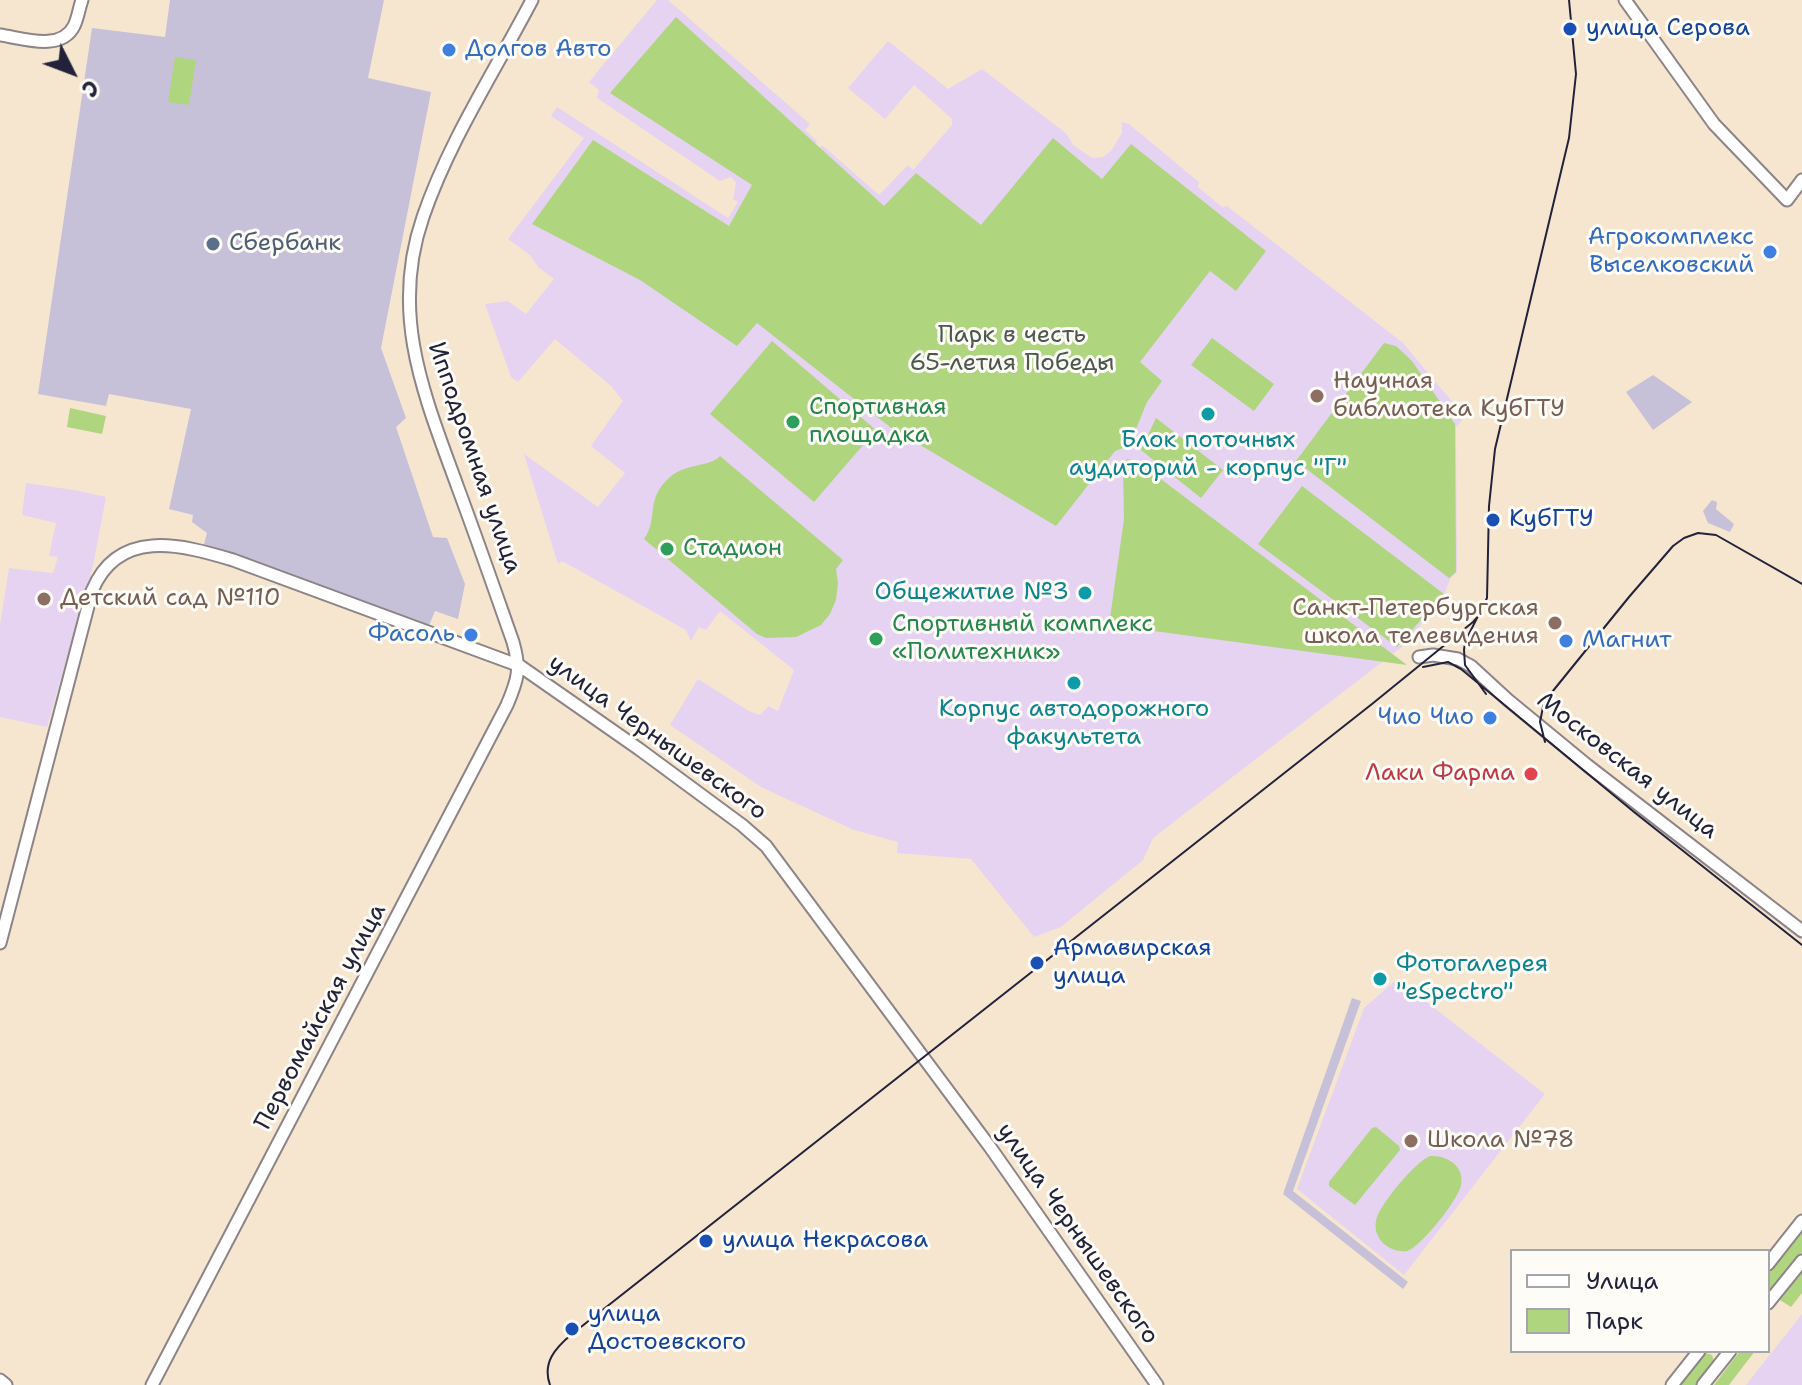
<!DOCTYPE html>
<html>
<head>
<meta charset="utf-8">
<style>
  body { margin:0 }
  #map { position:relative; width:1802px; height:1385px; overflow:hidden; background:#f6e6d0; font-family:"Shantell Sans",sans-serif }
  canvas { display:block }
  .legend { position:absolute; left:1510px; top:1249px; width:260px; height:104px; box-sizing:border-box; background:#fdfcf7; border:2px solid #a5a5ac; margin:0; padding:10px 14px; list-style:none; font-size:24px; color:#22223b }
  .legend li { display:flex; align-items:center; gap:16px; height:40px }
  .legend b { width:40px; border:2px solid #a5a5ac }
  .north { position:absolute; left:32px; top:32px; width:80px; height:80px; -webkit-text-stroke:6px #fdfcf7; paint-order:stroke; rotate:132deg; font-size:22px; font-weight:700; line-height:32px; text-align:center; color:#22223b }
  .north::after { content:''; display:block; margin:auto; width:28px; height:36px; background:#22223b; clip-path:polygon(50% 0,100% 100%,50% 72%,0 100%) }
</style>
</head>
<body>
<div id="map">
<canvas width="1802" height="1385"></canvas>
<ul class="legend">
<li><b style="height:10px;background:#fff"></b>Улица</li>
<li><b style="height:22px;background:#b0d57f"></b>Парк</li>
</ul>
<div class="north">С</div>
</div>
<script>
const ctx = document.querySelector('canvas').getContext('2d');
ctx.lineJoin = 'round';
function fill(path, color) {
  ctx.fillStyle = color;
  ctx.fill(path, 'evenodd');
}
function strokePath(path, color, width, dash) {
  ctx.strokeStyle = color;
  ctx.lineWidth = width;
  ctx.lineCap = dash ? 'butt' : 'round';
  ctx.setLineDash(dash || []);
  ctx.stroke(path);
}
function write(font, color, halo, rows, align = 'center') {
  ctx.font = font + ' "Shantell Sans",sans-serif';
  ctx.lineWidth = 6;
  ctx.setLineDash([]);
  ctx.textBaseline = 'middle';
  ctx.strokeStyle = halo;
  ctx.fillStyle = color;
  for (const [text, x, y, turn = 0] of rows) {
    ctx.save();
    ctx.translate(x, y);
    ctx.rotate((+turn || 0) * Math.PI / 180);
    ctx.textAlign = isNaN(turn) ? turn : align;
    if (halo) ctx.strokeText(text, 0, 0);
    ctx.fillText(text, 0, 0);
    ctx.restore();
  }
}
fill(new Path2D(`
  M 657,0 L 668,0 L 810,124 L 805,130 L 817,141 L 816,144 L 820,148 L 822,145 L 879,195 L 908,165 L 913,170 L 952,125 L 952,119 L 914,85 L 885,119 L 848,88 L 888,41 L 948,89 L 982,69 L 1067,134 L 1073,145 L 1092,158 L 1103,157 L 1111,151 L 1122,133 L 1122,122 L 1129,124 L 1199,182 L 1198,187 L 1222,207 L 1227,206 L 1403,343 L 1465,417 L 1456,427 L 1457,572 L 1450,579 L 1443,598 L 1403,646 L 1153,838 L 1143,860 L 1061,927 L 1034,937 L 971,859 L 897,853 L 898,842 L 854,830 L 761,787 L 670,725 L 698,679 L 749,711 L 760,715 L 769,706 L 778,711 L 794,670 L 720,611 L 706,630 L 699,627 L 691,641 L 686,630 L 562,561 L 558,564 L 524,454 L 598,507 L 625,473 L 591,446 L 623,401 L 611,386 L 555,339 L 518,382 L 511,377 L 485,304 L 508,301 L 526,314 L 554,279 L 538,267 L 530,255 L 508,239 L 584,138 L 551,116 L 557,107 L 728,218 L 738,202 L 733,199 L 736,183 L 731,177 L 720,181 L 597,98 L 599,90 L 589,82 Z
  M 26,483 L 74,490 L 106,497 L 93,566 L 47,727 L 0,717 L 0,625 L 9,568 L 53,573 L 58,557 L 49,556 L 56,523 L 22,515 Z
  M 1397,979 L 1545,1094 L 1404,1275 L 1297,1189 L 1364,1008 Z
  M 1802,1314 L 1802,1385 L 1746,1385 Z`), '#e5d3f1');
fill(new Path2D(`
  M 170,0 L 384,0 L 368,78 L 431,92 L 381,348 L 406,418 L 396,427 L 433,537 L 447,538 L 465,584 L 458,619 L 435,611 L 428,628 L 203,548 L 207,533 L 192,522 L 193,515 L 169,509 L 191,409 L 109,394 L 106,406 L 38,394 L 92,28 L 165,37 Z
  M 1653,375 L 1692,402 L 1653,430 L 1626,392 Z
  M 1712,500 L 1717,502 L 1716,509 L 1734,524 L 1730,532 L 1708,523 L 1703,511 Z
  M 1352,998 L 1361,1001 L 1293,1191 L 1408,1282 L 1403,1289 L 1283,1194 Z`), '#c7c0d9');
fill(new Path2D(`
  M 676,17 L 884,206 L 916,173 L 981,225 L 1053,138 L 1102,179 L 1131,144 L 1266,251 L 1236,291 L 1210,271 L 1140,362 L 1162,381 L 1147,402 L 1129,446 L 1115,451 L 1056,526 L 890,427 L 757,323 L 737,346 L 640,280 L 532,224 L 593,140 L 729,226 L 752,185 L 610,93 Z
  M 175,57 L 196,60 L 189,105 L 168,102 Z
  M 1212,338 L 1274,384 L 1254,411 L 1191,365 Z
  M 772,341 L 876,430 L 814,502 L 710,414 Z
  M 1384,343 L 1396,346 L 1412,361 L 1455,424 L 1456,572 L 1449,578 L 1296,461 Z
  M 70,408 L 106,416 L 102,434 L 67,427 Z
  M 1156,418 L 1223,470 L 1201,498 L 1141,450 Z
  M 720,456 L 843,560 L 836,569 L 838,583 L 836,600 L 830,614 L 821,625 L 796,637 L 766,638 L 757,634 L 644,539 C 659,519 644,500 670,477 C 686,463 711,467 720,456 Z
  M 1127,459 L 1137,461 L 1407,665 L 1109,625 L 1124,519 L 1123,466 Z
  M 1302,486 L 1444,594 L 1397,647 L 1258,544 Z
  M 1376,1127 L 1399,1146 L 1400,1150 L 1355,1205 L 1329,1186 L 1329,1182 L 1372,1128 Z
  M 1430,1156 C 1447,1155 1465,1166 1461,1185 C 1459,1199 1420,1248 1407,1251 C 1398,1252 1390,1249 1384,1244 C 1378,1238 1374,1230 1376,1221 C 1378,1206 1416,1161 1430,1156 Z
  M 1802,1231 L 1802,1252 L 1768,1294 L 1768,1273 Z
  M 1802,1272 L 1802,1293 L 1791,1307 L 1780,1300 Z
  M 1740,1351 L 1755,1351 L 1729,1385 L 1714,1385 Z
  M 1706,1353 L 1712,1355 L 1714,1361 L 1696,1385 L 1679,1385 Z`), '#b0d57f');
const secondary = new Path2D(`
  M 1625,0 L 1714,124 L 1787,200 L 1802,180
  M 0,35 C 22,38 61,52 74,26 C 78,18 79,8 82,0
  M 1419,657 L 1433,655 L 1458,659 L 1471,666 L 1508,700 L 1587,765 L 1802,931
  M 0,943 L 92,591 C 118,528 180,544 233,560 L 520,666 L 639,749 L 742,825 L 766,846 L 990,1147 L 1157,1385
  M 1768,1264 L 1802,1221
  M 1768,1303 L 1802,1261
  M 0,1380 L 6,1385
  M 152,1385 L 507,705 C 518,679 521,670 513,642 C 495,591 477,539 458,488 C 425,397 389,315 423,217 C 449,141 495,71 532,0
  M 1672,1385 L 1699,1351
  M 1703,1385 L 1730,1351`);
strokePath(secondary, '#8c8486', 15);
strokePath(secondary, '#fff', 11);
strokePath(new Path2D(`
  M 1423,667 L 1448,662 L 1461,669 L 1634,812 L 1802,945
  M 1486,694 L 1465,665 L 1464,650 L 1465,642 L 1487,598 L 1489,506 L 1495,449 L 1569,138 L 1576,74 L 1569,0
  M 1545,742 L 1540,722 L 1544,702 L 1629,597 L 1673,546 L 1684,538 L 1698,533 L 1716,535 L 1802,584
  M 550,1385 C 542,1363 555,1348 572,1334 L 1372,704 L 1473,622 L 1482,612`), '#22223b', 2);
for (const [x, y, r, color] of [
  [1570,29,8,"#1a4fb4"],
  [449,50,8,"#3f7fe0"],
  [213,244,8,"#5c6f8a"],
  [1770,252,8,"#3f7fe0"],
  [1317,396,8,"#8d6e63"],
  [1208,414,8,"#0f9aa8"],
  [793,422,8,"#2e9e5b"],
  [1493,520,8,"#1a4fb4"],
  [667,549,8,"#2e9e5b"],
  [1085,593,8,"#0f9aa8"],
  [44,599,8,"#8d6e63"],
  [1555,623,8,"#8d6e63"],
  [471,635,8,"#3f7fe0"],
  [876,639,8,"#2e9e5b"],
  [1566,641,8,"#3f7fe0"],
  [1074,683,8,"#0f9aa8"],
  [1490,718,8,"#3f7fe0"],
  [1531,774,8,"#e0444e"],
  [1037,963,8,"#1a4fb4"],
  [1380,979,8,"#0f9aa8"],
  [1411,1141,8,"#8d6e63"],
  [706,1241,8,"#1a4fb4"],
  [572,1329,8,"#1a4fb4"]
]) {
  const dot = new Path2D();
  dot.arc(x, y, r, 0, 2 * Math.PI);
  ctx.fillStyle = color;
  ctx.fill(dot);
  strokePath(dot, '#fdfcf7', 3);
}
write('24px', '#164399', '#fdfcf7', [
  ["улица Серова",1586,29],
  ["КубГТУ",1509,520],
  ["Армавирская",1053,949],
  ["улица",1053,977],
  ["улица Некрасова",722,1241],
  ["улица",588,1315],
  ["Достоевского",588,1343]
], 'left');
write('24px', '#366cbe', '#fdfcf7', [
  ["Долгов Авто",465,50,"left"],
  ["Агрокомплекс",1754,238],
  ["Выселковский",1754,266],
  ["Фасоль",455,635],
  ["Магнит",1582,641,"left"],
  ["Чио Чио",1474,718]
], 'right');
write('24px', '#4e5e75', '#fdfcf7', [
  ["Сбербанк",229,244]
], 'left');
write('24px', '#4d584f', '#fdfcf7', [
  ["Парк в честь",1012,336],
  ["65-летия Победы",1012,364]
]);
write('24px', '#785e54', '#fdfcf7', [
  ["Научная",1333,382],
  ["библиотека КубГТУ",1333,410],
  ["Детский сад №110",60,599],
  ["Санкт-Петербургская",1539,609,"right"],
  ["школа телевидения",1539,637,"right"],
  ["Школа №78",1427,1141]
], 'left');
write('24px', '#27864d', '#fdfcf7', [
  ["Спортивная",809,408],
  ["площадка",809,436],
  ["Стадион",683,549],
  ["Спортивный комплекс",892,625],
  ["«Политехник»",892,653]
], 'left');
write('24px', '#0d838f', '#fdfcf7', [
  ["Блок поточных",1208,441],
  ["аудиторий - корпус \"Г\"",1208,469],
  ["Общежитие №3",1069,593,"right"],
  ["Корпус автодорожного",1074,710],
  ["факультета",1074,738],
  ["Фотогалерея",1396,965,"left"],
  ["\"eSpectro\"",1396,993,"left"]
]);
write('24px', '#22223b', '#fdfcf7', [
  ["Ипподромная улица",474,458,71],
  ["улица Чернышевского",657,738,36],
  ["Московская улица",1627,766,38],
  ["Первомайская улица",321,1017,-62],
  ["улица Чернышевского",1077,1234,55]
]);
write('24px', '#be3a42', '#fdfcf7', [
  ["Лаки Фарма",1515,774]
], 'right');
</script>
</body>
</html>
